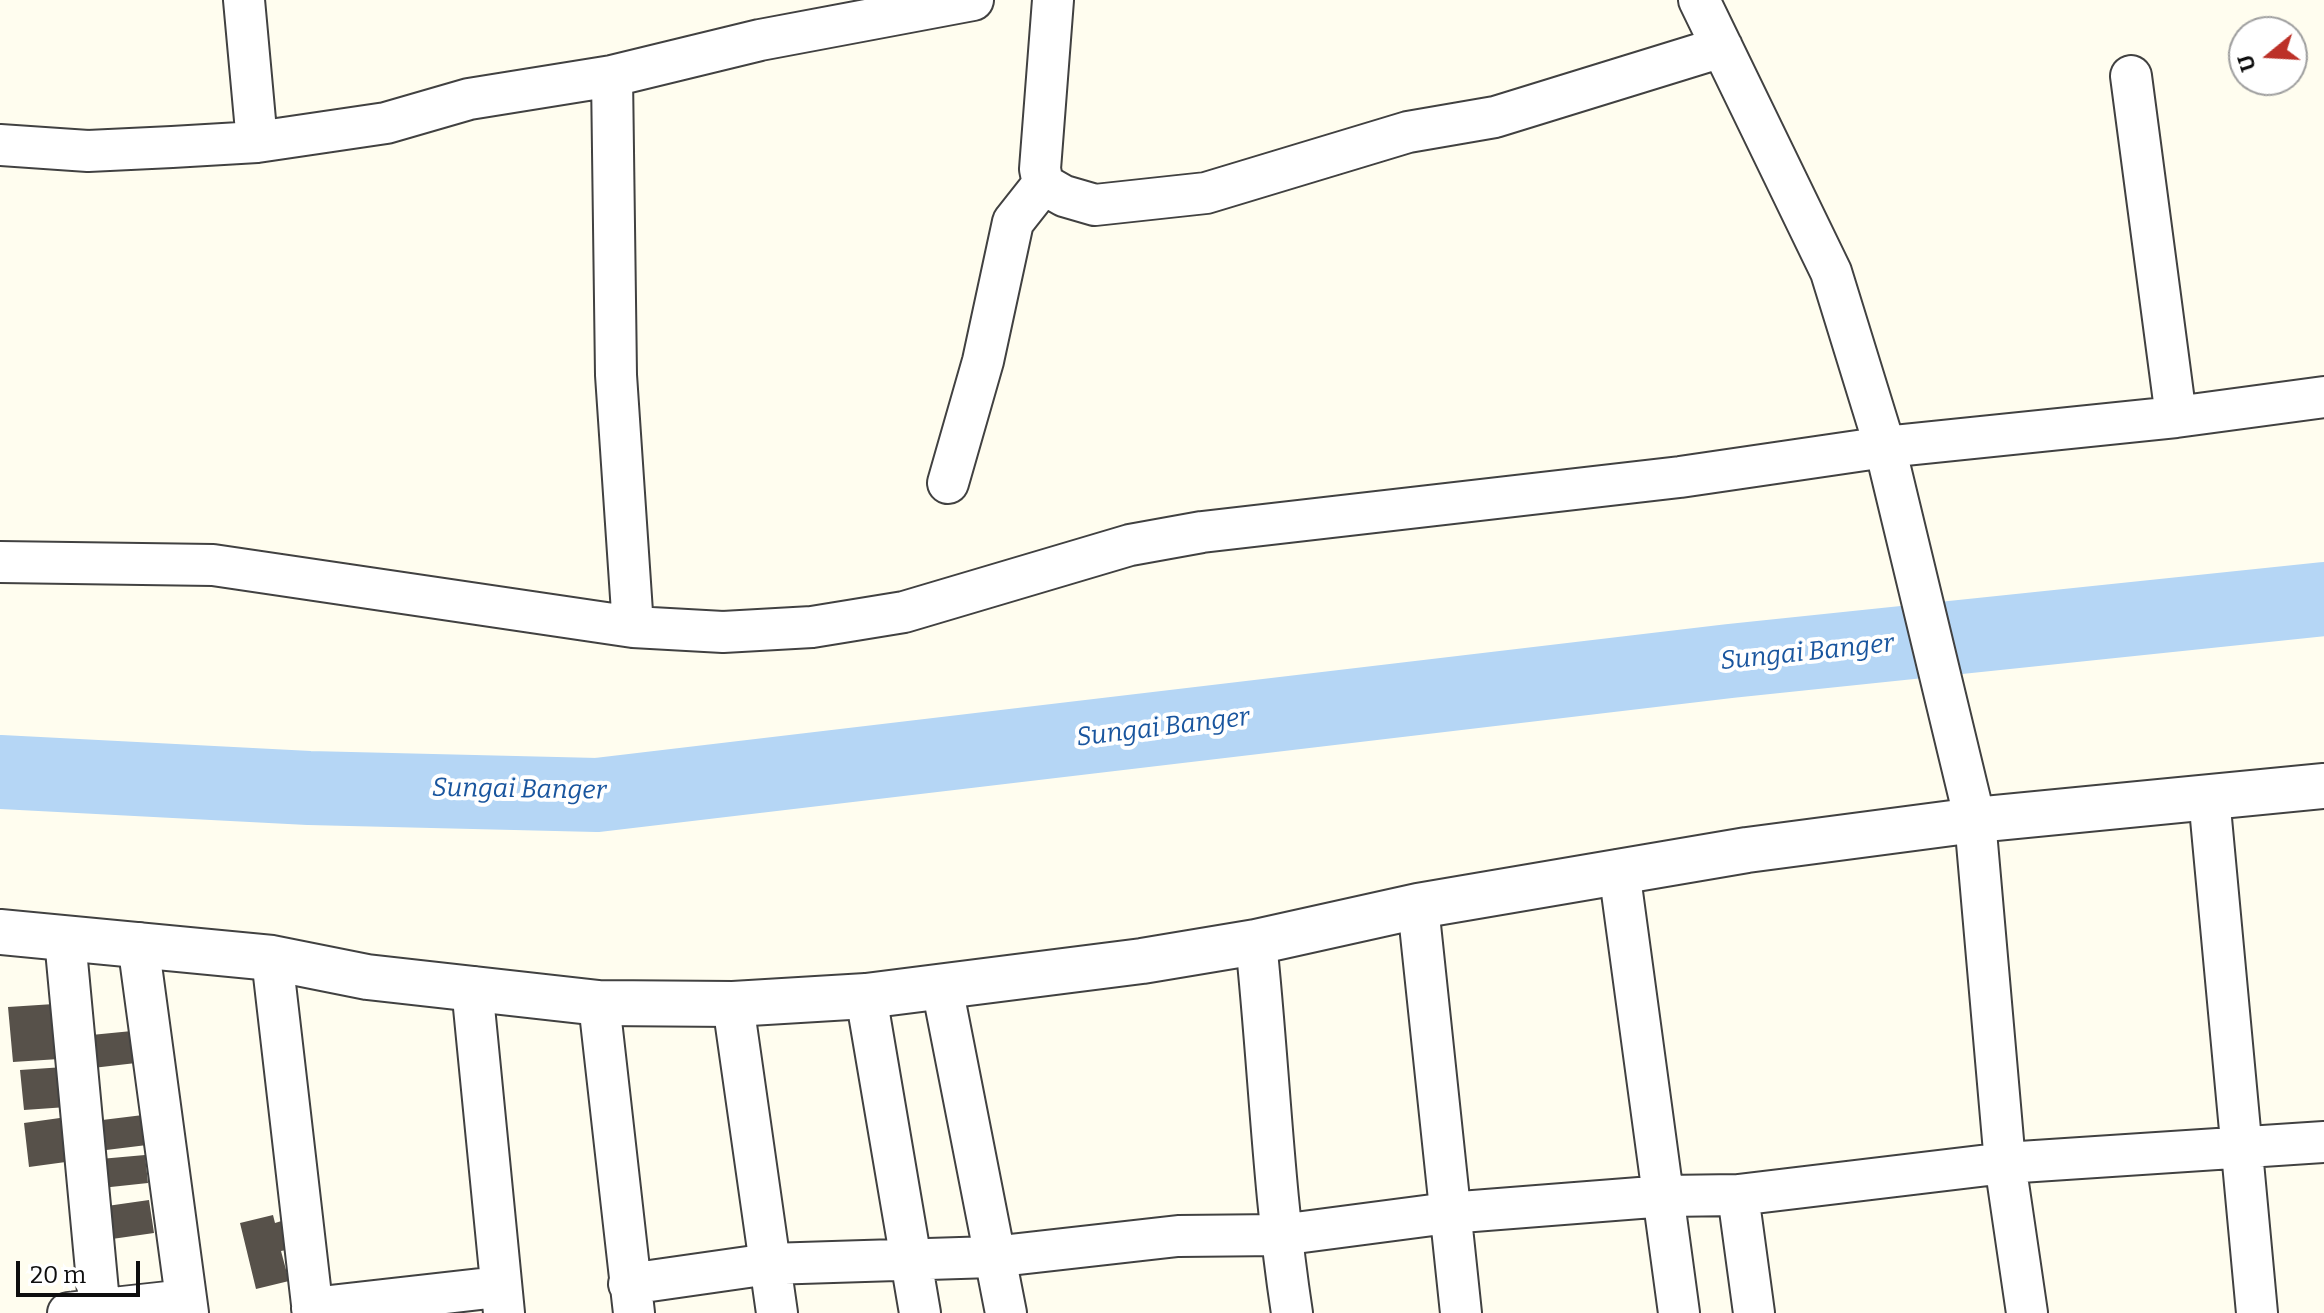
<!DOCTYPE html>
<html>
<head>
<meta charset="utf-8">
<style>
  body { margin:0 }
  #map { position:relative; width:2324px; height:1313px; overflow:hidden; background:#fffdef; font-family:Bitter,serif }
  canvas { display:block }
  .north { position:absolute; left:2228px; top:16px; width:80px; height:80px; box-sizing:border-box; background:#fff; border:2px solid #9f9f9f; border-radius:50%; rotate:252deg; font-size:22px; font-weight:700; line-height:32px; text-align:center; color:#0e0e0e }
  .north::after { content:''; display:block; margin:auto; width:28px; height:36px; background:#bc3128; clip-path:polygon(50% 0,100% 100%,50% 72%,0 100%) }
  .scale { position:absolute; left:16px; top:1261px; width:124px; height:36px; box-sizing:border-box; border:4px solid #0e0e0e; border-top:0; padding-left:10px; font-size:24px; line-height:28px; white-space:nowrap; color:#0e0e0e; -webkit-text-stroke:6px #fff; paint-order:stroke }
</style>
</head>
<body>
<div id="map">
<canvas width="2324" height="1313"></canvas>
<div class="north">U</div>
<div class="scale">20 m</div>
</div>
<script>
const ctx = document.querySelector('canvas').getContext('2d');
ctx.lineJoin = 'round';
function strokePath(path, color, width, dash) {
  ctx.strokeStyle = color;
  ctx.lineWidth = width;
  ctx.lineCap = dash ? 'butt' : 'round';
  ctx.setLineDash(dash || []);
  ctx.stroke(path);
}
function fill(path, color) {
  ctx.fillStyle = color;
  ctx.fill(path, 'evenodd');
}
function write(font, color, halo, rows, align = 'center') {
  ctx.font = font + ' Bitter,serif';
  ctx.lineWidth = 8;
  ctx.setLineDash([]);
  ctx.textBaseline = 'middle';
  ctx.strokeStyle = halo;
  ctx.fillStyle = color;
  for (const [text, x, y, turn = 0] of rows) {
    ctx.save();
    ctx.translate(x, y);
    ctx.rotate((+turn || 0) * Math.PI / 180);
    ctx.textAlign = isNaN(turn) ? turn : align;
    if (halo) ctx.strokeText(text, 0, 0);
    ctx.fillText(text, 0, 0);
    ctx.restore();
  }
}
strokePath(new Path2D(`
  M 0,772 L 309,788 L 597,795 L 1730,661 L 2324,599`), '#b5d6f5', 74);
fill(new Path2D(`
  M 54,1004 L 59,1059 L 13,1062 L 8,1007 Z
  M 132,1031 L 136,1063 L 84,1069 L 81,1036 Z
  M 64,1067 L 67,1107 L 24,1110 L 20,1070 Z
  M 143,1115 L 147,1145 L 90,1152 L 86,1122 Z
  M 67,1117 L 73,1161 L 29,1167 L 24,1123 Z
  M 145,1155 L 148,1183 L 92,1189 L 89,1160 Z
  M 149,1200 L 154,1233 L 105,1240 L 100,1207 Z
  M 273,1215 L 275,1223 L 288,1219 L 296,1248 L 281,1251 L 289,1281 L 256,1289 L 240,1223 Z`), '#57514a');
const minor = new Path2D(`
  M 244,0 L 257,142
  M 1053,0 L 1040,169 L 1043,184 L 1064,196 L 1095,205 L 1206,193 L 1408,132 L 1495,117 L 1722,47
  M 1699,0 L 1831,272 L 1885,447 L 1975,820 L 2005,1163 L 2027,1313
  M 612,76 L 616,375 L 633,627
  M 2131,76 L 2176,417
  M 0,145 L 88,151 L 172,147 L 257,142 L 386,123 L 469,99 L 612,76 L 760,40 L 973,0
  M 948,483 L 983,361 L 1013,222 L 1043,184
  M 0,562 L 213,565 L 633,627 L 723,632 L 812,627 L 904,612 L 1130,545 L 1202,532 L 1680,477 L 1885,447 L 2176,417 L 2324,397
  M 2209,797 L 2257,1313
  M 1619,870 L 1679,1313
  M 1418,906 L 1461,1313
  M 65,939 L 100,1313
  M 1256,942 C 1269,1065 1273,1190 1292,1313
  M 138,943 L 188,1313
  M 272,958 L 313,1313
  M 472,987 L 504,1313
  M 942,987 L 1006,1313
  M 866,996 L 920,1313
  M 599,1003 L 634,1313
  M 733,1004 L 777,1313
  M 1738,1195 L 1754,1313
  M 629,1284 L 769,1264 L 992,1257 L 1178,1236 L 1280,1235 L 1448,1213 L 1665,1196 L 1738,1195 L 2005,1163 L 2324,1142
  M 312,1308 L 498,1287
  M 68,1313 L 186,1300`);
const tertiary = new Path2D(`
  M 0,932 L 272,958 L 367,977 L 599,1003 L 733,1004 L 866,996 L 1142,961 L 1256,942 L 1418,906 L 1747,850 L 1975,820 L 2324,786`);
strokePath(minor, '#414141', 44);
strokePath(tertiary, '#414141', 48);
strokePath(minor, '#fff', 40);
strokePath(tertiary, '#fff', 44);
write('italic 26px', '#19559e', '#fff', [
  ["Sungai Banger",1807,653,-6],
  ["Sungai Banger",1163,728,-7],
  ["Sungai Banger",519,790,1]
]);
</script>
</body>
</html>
